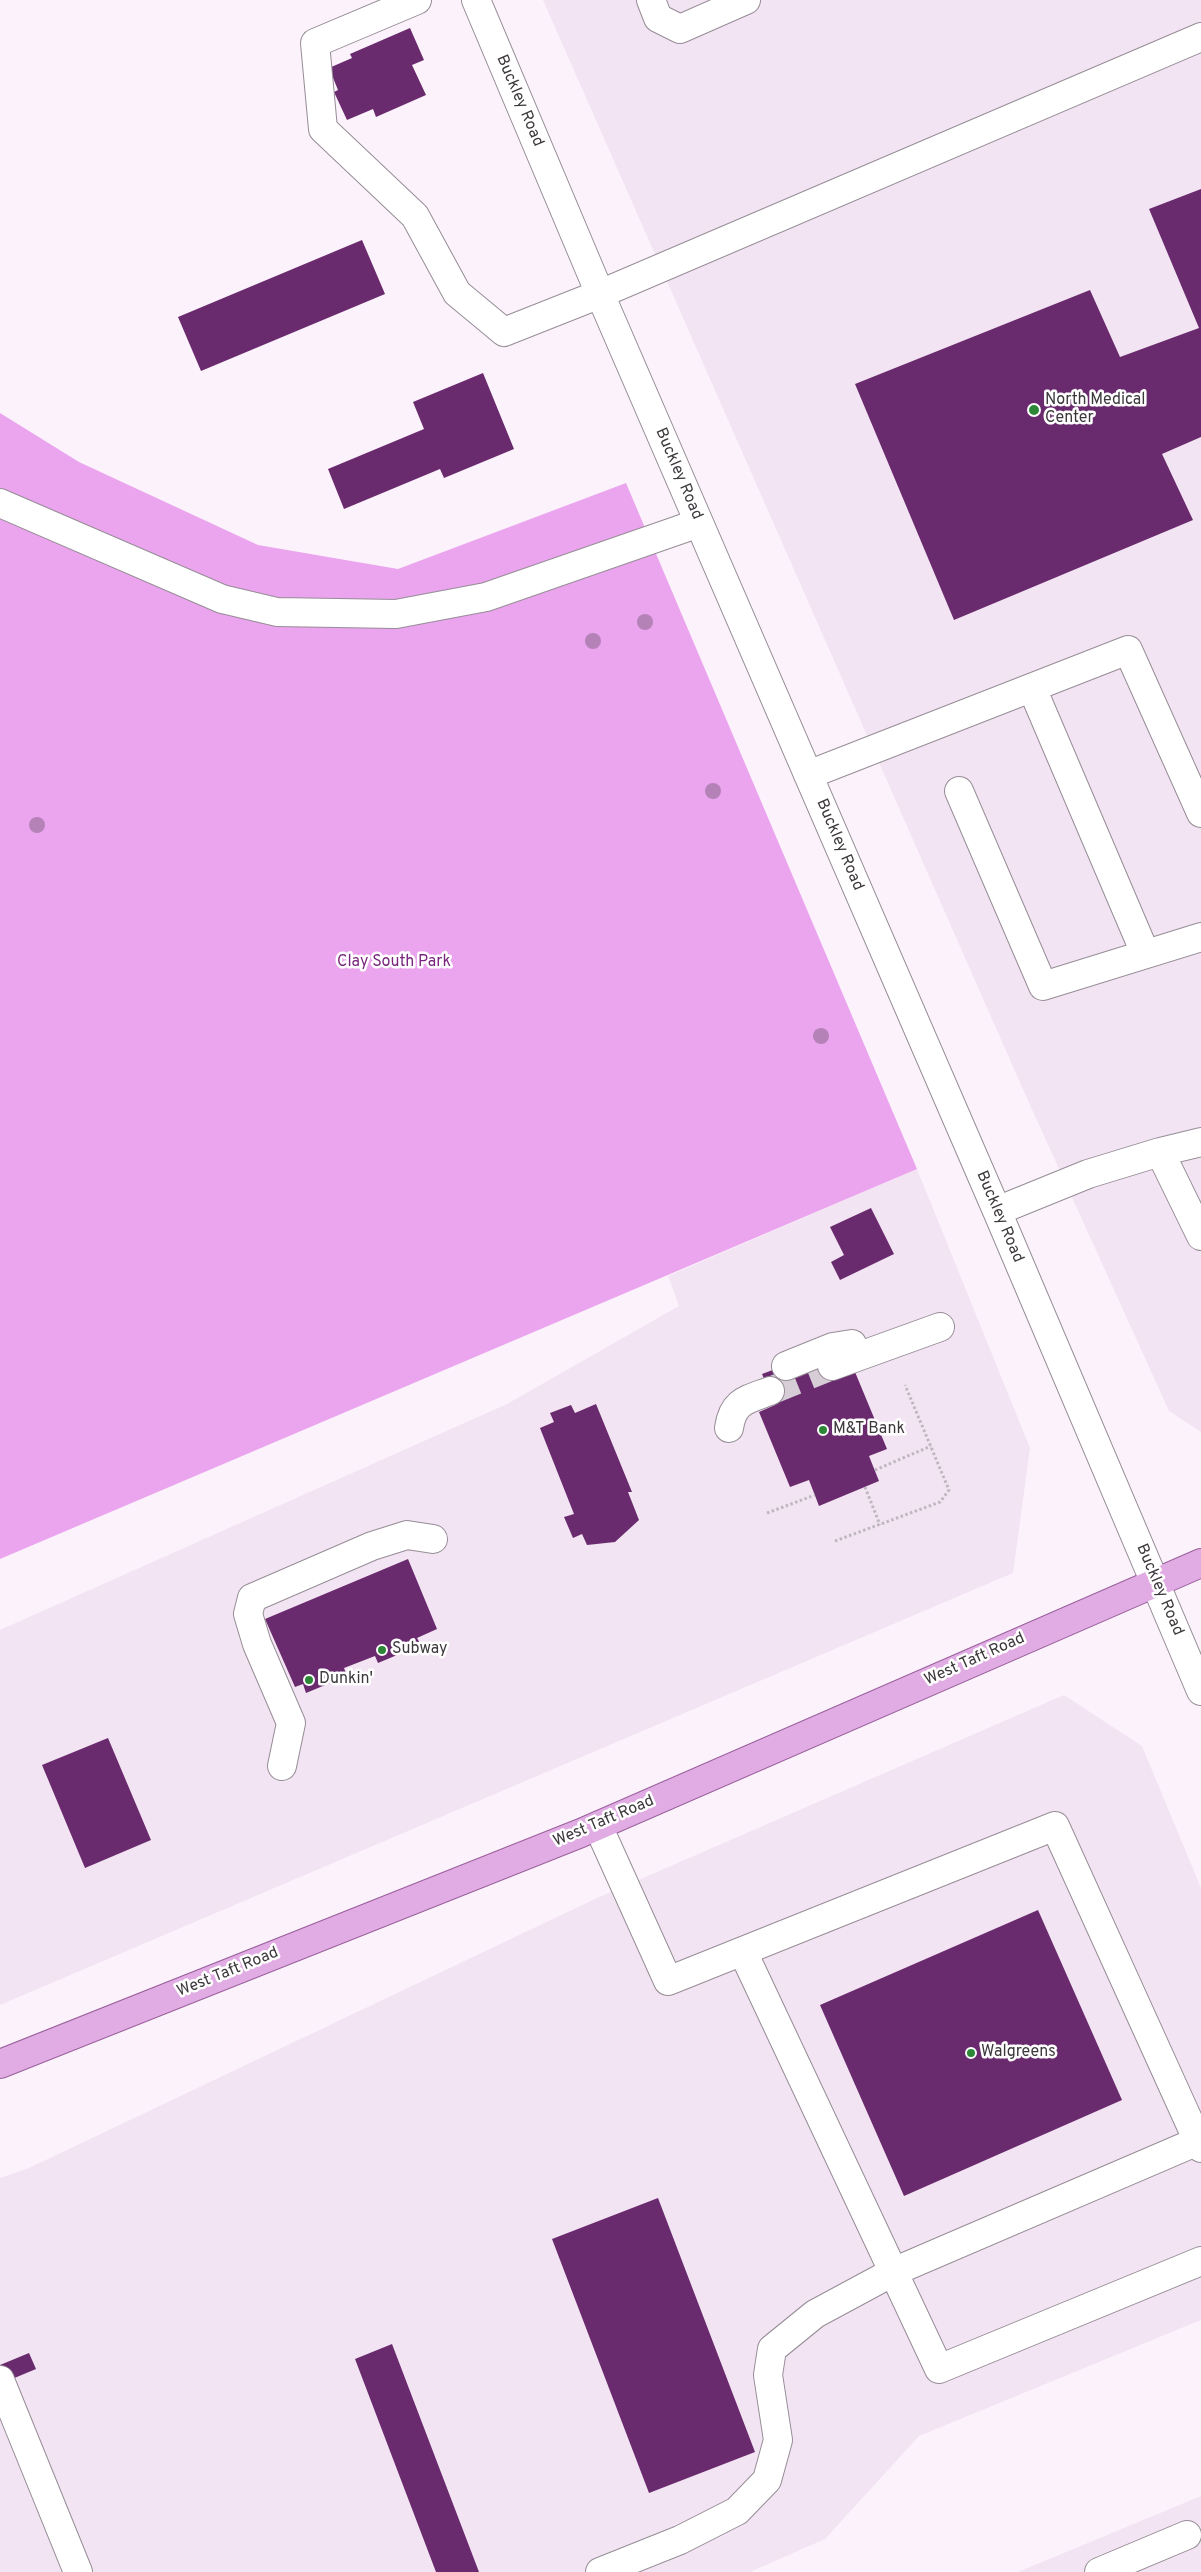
<!DOCTYPE html>
<html>
<head>
<meta charset="utf-8">
<style>
  body { margin:0 }
  canvas { display:block; background:#fcf2fc }
</style>
</head>
<body>
<canvas width="1201" height="2572"></canvas>
<script>
const ctx = document.querySelector('canvas').getContext('2d');
ctx.lineJoin = 'round';
function fill(path, color) {
  ctx.fillStyle = color;
  ctx.fill(path, 'evenodd');
}
function strokePath(path, color, width, dash) {
  ctx.strokeStyle = color;
  ctx.lineWidth = width;
  ctx.lineCap = dash ? 'butt' : 'round';
  ctx.setLineDash(dash || []);
  ctx.stroke(path);
}
function write(font, color, halo, rows, align = 'center') {
  ctx.font = font + ' Overpass,sans-serif';
  ctx.lineWidth = 5;
  ctx.setLineDash([]);
  ctx.textBaseline = 'middle';
  ctx.strokeStyle = halo;
  ctx.fillStyle = color;
  for (const [text, x, y, turn = 0] of rows) {
    ctx.save();
    ctx.translate(x, y);
    ctx.rotate((+turn || 0) * Math.PI / 180);
    ctx.textAlign = isNaN(turn) ? turn : align;
    if (halo) ctx.strokeText(text, 0, 0);
    ctx.fillText(text, 0, 0);
    ctx.restore();
  }
}
fill(new Path2D(`
  M 543,0 L 1201,0 L 1201,1432 L 1169,1411 L 1025,1094 Z
  M 917,1169 L 1030,1448 L 1013,1573 L 0,2005 L 0,1630 L 507,1404 L 679,1306 L 668,1276 Z
  M 1064,1695 L 1142,1746 L 1201,1888 L 1201,2320 L 919,2436 L 825,2539 L 750,2572 L 0,2572 L 0,2178 L 29,2168 L 597,1898 Z
  M 1201,2496 L 1201,2572 L 1018,2572 Z`), '#f3e4f3');
fill(new Path2D(`
  M 0,413 L 79,462 L 258,545 L 398,569 L 626,483 L 917,1169 L 0,1559 Z`), '#eba5ee');
fill(new Path2D(`
  M 410,28 L 424,60 L 412,65 L 426,95 L 376,117 L 373,109 L 347,120 L 334,92 L 338,90 L 329,68 L 352,58 L 350,54 Z
  M 1201,189 L 1201,437 L 1162,454 L 1193,520 L 954,620 L 855,384 L 1090,290 L 1120,357 L 1199,328 L 1149,209 Z
  M 362,240 L 385,294 L 201,371 L 178,317 Z
  M 483,373 L 514,449 L 444,478 L 440,469 L 344,509 L 328,469 L 424,429 L 413,402 Z
  M 871,1208 L 894,1254 L 840,1280 L 831,1262 L 844,1255 L 830,1227 Z
  M 829,1358 L 838,1379 L 855,1372 L 887,1449 L 869,1456 L 879,1481 L 819,1506 L 809,1480 L 790,1487 L 759,1412 L 775,1405 L 762,1374 L 786,1365 Z
  M 596,1404 L 632,1492 L 628,1492 L 639,1520 L 615,1542 L 587,1545 L 582,1534 L 573,1538 L 564,1517 L 574,1514 L 540,1428 L 554,1422 L 550,1413 L 571,1405 L 575,1413 Z
  M 408,1559 L 437,1629 L 417,1638 L 421,1645 L 378,1663 L 375,1656 L 344,1668 L 347,1676 L 306,1693 L 303,1684 L 295,1687 L 265,1619 Z
  M 108,1738 L 151,1840 L 85,1868 L 42,1765 Z
  M 1038,1910 L 1122,2100 L 904,2196 L 820,2005 Z
  M 658,2198 L 755,2452 L 649,2493 L 552,2239 Z
  M 392,2344 L 479,2572 L 436,2572 L 355,2359 Z
  M 29,2353 L 36,2369 L 0,2384 L 0,2365 Z`), '#6a2a6e');
strokePath(new Path2D(`
  M 770,1391 L 832,1366`), '#d6cdd6', 28, [28, 14]);
const minor = new Path2D(`
  M 417,0 L 315,43 L 323,129 L 415,216 L 457,293 L 504,332 L 600,294 L 1201,37
  M 476,0 L 600,294 L 997,1211 L 1201,1691
  M 651,0 L 658,18 L 680,29 L 746,0
  M 0,503 L 222,599 L 277,612 L 396,614 L 486,597 L 699,523
  M 1032,688 L 1145,953
  M 808,775 L 1128,650 L 1201,813
  M 959,791 L 1043,986 L 1201,937
  M 1160,1152 L 1201,1142
  M 997,1211 L 1088,1174 L 1160,1152 L 1201,1236
  M 786,1366 L 833,1347 L 852,1344
  M 832,1366 L 940,1327
  M 729,1428 C 733,1401 746,1400 770,1391
  M 282,1766 L 291,1723 L 257,1644 L 248,1614 L 252,1598 L 372,1546 L 407,1535 L 433,1539
  M 598,1826 L 668,1981 L 1055,1826 L 1201,2148
  M 743,1952 L 939,2369 L 1201,2261
  M 0,2380 L 78,2572
  M 600,2572 L 680,2540 L 737,2511 L 767,2480 L 778,2440 L 768,2375 L 772,2349 L 815,2314 L 893,2272 L 1198,2141
  M 1099,2572 L 1187,2535`);
const major = new Path2D(`
  M 0,2064 L 581,1833 L 1201,1563`);
strokePath(minor, '#968d96', 30);
strokePath(major, '#9a609c', 30);
strokePath(new Path2D(`
  M 875,1470 L 931,1446
  M 865,1487 L 880,1525
  M 767,1513 L 815,1495
  M 835,1541 L 940,1502 L 949,1490 L 905,1385`), '#bfb7bf', 3, [2.5, 2.5]);
strokePath(minor, '#fff', 28);
strokePath(major, '#e0ace3', 28);
ctx.fillStyle = '#b482b7';
for (const [x, y] of [
  [645,622],
  [593,641],
  [713,791],
  [37,825],
  [821,1036]
]) {
  ctx.beginPath();
  ctx.arc(x, y, 8, 0, 2 * Math.PI);
  ctx.fill();
}
for (const [x, y, r, color] of [
  [1034,410,6,"#2c8737"],
  [823,1430,5,"#2c8737"],
  [382,1650,5,"#2c8737"],
  [309,1680,5,"#2c8737"],
  [971,2053,5,"#2c8737"]
]) {
  const dot = new Path2D();
  dot.arc(x, y, r, 0, 2 * Math.PI);
  ctx.fillStyle = color;
  ctx.fill(dot);
  strokePath(dot, '#fff', 2);
}
write('16px', '#3c383c', '#fff', [
  ["Buckley Road",519,101,67],
  ["Buckley Road",678,474,67],
  ["Buckley Road",839,845,67],
  ["Buckley Road",999,1217,67],
  ["Buckley Road",1159,1590,67],
  ["West Taft Road",975,1660,-24],
  ["West Taft Road",604,1822,-23],
  ["West Taft Road",228,1973,-22]
]);
write('16px', '#3c383c', '#fff', [
  ["North Medical",1045,401],
  ["Center",1045,419],
  ["M&T Bank",833,1430],
  ["Subway",392,1650],
  ["Dunkin'",319,1680],
  ["Walgreens",981,2053]
], 'left');
write('16px', '#7a267f', '#fff', [
  ["Clay South Park",394,963]
]);
</script>
</body>
</html>
